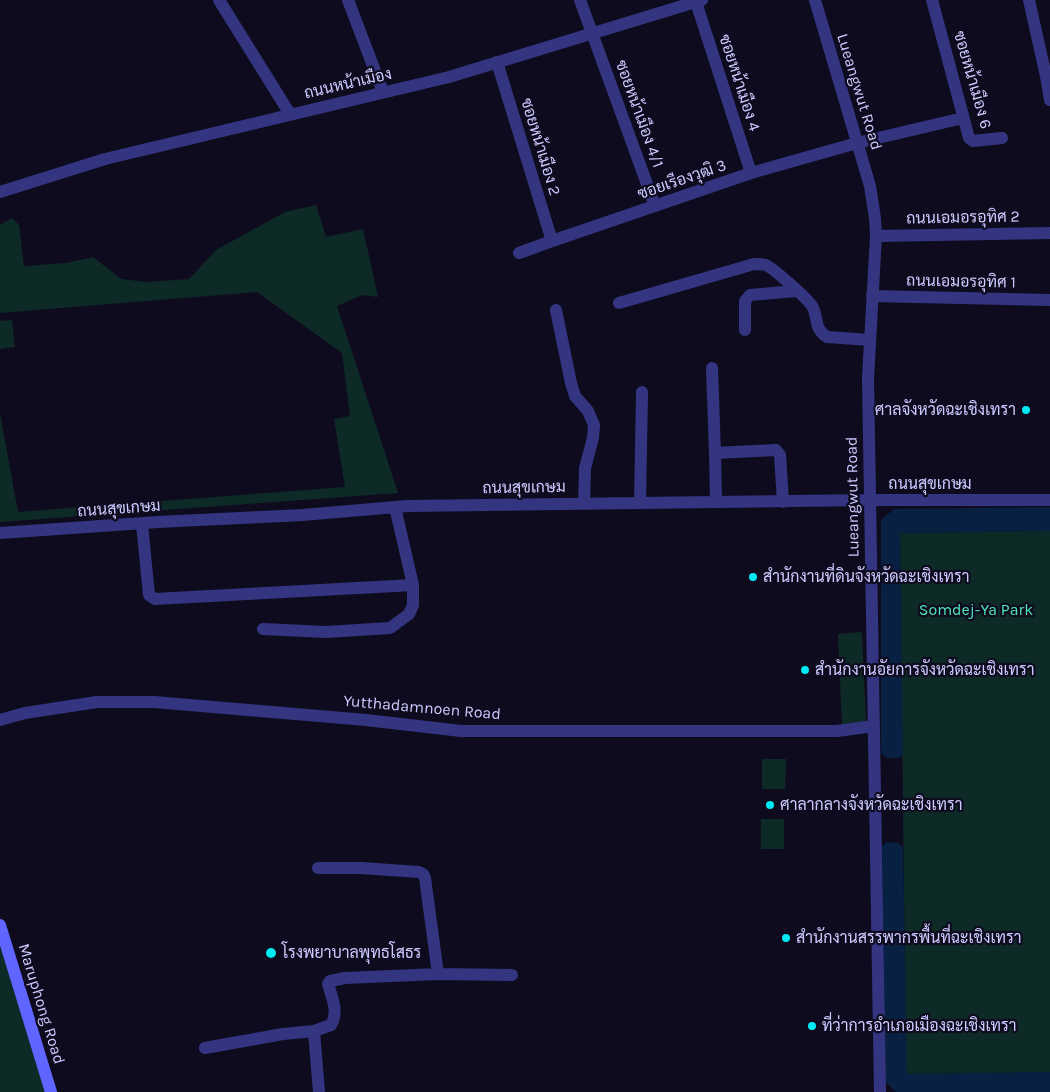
<!DOCTYPE html>
<html>
<head>
<meta charset="utf-8">
<style>
  body { margin:0 }
  canvas { display:block; background:#0e0b1f }
</style>
</head>
<body>
<canvas width="1050" height="1092"></canvas>
<script>
const ctx = document.querySelector('canvas').getContext('2d');
ctx.lineJoin = 'round';
function fill(path, color) {
  ctx.fillStyle = color;
  ctx.fill(path, 'evenodd');
}
function strokePath(path, color, width, dash) {
  ctx.strokeStyle = color;
  ctx.lineWidth = width;
  ctx.lineCap = dash ? 'butt' : 'round';
  ctx.setLineDash(dash || []);
  ctx.stroke(path);
}
function write(font, color, halo, rows, align = 'center') {
  ctx.font = font + ' Karla,Sarabun,sans-serif';
  ctx.lineWidth = 4.5;
  ctx.setLineDash([]);
  ctx.textBaseline = 'middle';
  ctx.strokeStyle = halo;
  ctx.fillStyle = color;
  for (const [text, x, y, turn = 0] of rows) {
    ctx.save();
    ctx.translate(x, y);
    ctx.rotate((+turn || 0) * Math.PI / 180);
    ctx.textAlign = isNaN(turn) ? turn : align;
    if (halo) ctx.strokeText(text, 0, 0);
    ctx.fillText(text, 0, 0);
    ctx.restore();
  }
}
fill(new Path2D(`
  M 316,205 L 326,237 L 363,229 L 378,297 L 362,295 L 337,306 L 398,493 L 0,522 L 0,413 L 18,512 L 345,487 L 334,419 L 350,416 L 342,353 L 257,292 L 0,313 L 0,225 L 12,218 L 19,225 L 24,266 L 67,263 L 93,257 L 121,279 L 147,282 L 189,279 L 216,250 L 285,212 Z
  M 12,320 L 15,347 L 0,349 L 0,321 Z
  M 1050,531 L 1050,1072 L 906,1074 L 900,533 Z
  M 862,632 L 866,723 L 842,725 L 838,634 Z
  M 762,759 L 786,759 L 785,789 L 762,789 Z
  M 761,819 L 784,819 L 784,849 L 761,849 Z
  M 0,931 L 47,1092 L 0,1092 Z`), '#0e2a27');
fill(new Path2D(`
  M 1050,507 L 1050,531 L 900,533 L 903,755 L 899,758 L 886,758 L 881,753 L 881,520 L 894,509 Z
  M 887,842 L 898,843 L 903,847 L 907,1074 L 1050,1072 L 1050,1092 L 896,1092 L 885,1081 L 882,846 Z`), '#082041');
strokePath(new Path2D(`
  M 219,0 L 290,114
  M 348,0 L 383,92
  M 580,0 L 655,206
  M 815,0 L 870,186 L 875,218 L 876,236 L 868,378 L 880,1092
  M 932,0 L 969,138 L 973,141 L 1002,138
  M 1029,0 L 1046,76 L 1050,100
  M 696,2 L 751,173
  M 497,62 L 552,241
  M 876,236 L 1050,233
  M 519,253 L 552,241 L 751,173 L 857,143 L 963,118
  M 872,296 L 1050,300
  M 619,303 L 754,264 C 758,264 762,264 766,265 C 774,269 807,298 812,306 C 819,318 813,328 827,337 L 870,340
  M 556,310 L 571,383 L 575,396 L 588,411 L 594,425 L 593,438 L 585,468 L 584,504
  M 745,330 L 745,301 L 750,295 L 796,291
  M 712,368 L 715,453
  M 716,502 L 715,453 L 776,450 L 780,455 L 783,502
  M 640,503 L 642,392
  M 395,507 L 413,585
  M 142,524 L 149,595 L 155,599 L 413,585 L 413,605 L 409,614 L 390,628 L 326,632 L 263,629
  M 0,533 L 158,522 L 302,515 L 408,506 L 870,500 L 1050,500
  M 0,720 L 25,713 L 97,702 L 154,702 L 366,720 L 461,731 L 837,731 L 874,726
  M 318,868 L 361,868 L 419,872 L 423,874 L 425,878 L 438,974 L 345,978 L 330,981 L 328,984 C 332,998 339,1012 331,1025 L 314,1031 L 319,1092
  M 438,974 L 512,975
  M 205,1048 L 283,1034 L 314,1031`), '#333581', 12);
strokePath(new Path2D(`
  M 0,192 L 105,159 L 449,77 L 702,0`), '#333581', 12);
strokePath(new Path2D(`
  M 0,925 L 51,1092`), '#6165ff', 12);
for (const [x, y, r, color] of [
  [1026,410,5,"#00eaf5"],
  [753,577,5,"#00eaf5"],
  [805,670,5,"#00eaf5"],
  [770,805,5,"#00eaf5"],
  [786,938,5,"#00eaf5"],
  [271,953,6,"#00eaf5"],
  [812,1026,5,"#00eaf5"]
]) {
  const dot = new Path2D();
  dot.arc(x, y, r, 0, 2 * Math.PI);
  ctx.fillStyle = color;
  ctx.fill(dot);
  strokePath(dot, '#0e0b1f', 2);
}
write('16px', '#cdcaff', '#0e0b1f', [
  ["ซอยหน้าเมือง 6",972,80,74],
  ["ซอยหน้าเมือง 4",739,83,72],
  ["ถนนหน้าเมือง",348,84,-13],
  ["Lueangwut Road",859,92,73],
  ["ซอยหน้าเมือง 4/1",639,114,70],
  ["ซอยหน้าเมือง 2",540,147,73],
  ["ซอยเรืองวุฒิ 3",682,180,-19],
  ["ถนนเอมอรอุทิศ 2",963,218,-1],
  ["ถนนเอมอรอุทิศ 1",961,282,1],
  ["ถนนสุขเกษม",930,484],
  ["ถนนสุขเกษม",524,488,-1],
  ["Lueangwut Road",853,497,-91],
  ["ถนนสุขเกษม",119,509,-4],
  ["Yutthadamnoen Road",422,708,5],
  ["Maruphong Road",41,1004,73]
]);
write('16px', '#cdcaff', '#0e0b1f', [
  ["ศาลจังหวัดฉะเชิงเทรา",1016,410,"right"],
  ["สำนักงานที่ดินจังหวัดฉะเชิงเทรา",763,577],
  ["สำนักงานอัยการจังหวัดฉะเชิงเทรา",815,670],
  ["ศาลากลางจังหวัดฉะเชิงเทรา",780,805],
  ["สำนักงานสรรพากรพื้นที่ฉะเชิงเทรา",796,938],
  ["โรงพยาบาลพุทธโสธร",282,953],
  ["ที่ว่าการอำเภอเมืองฉะเชิงเทรา",822,1026]
], 'left');
write('16px', '#4fe5b8', '#0e0b1f', [
  ["Somdej-Ya Park",976,610]
]);
</script>
</body>
</html>
